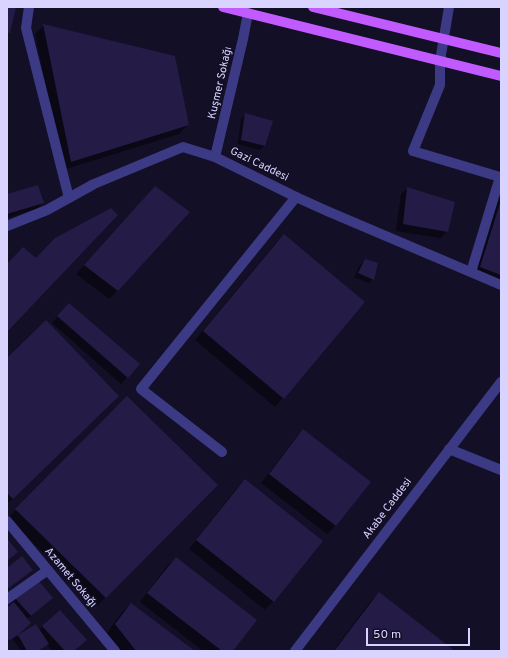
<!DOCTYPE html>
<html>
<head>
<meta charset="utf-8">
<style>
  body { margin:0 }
  #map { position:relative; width:508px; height:658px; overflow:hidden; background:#130f26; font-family:Overpass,sans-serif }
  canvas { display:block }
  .frame { position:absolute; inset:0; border:8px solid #d9d4ff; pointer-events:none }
  .scale { position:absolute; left:366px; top:628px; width:104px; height:18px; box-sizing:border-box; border:2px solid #d9d4ff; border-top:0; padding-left:5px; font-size:12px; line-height:14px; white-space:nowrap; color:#d9d4ff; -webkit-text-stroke:3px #130f26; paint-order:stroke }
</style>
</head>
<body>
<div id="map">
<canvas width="508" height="658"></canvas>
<div class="frame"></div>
<div class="scale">50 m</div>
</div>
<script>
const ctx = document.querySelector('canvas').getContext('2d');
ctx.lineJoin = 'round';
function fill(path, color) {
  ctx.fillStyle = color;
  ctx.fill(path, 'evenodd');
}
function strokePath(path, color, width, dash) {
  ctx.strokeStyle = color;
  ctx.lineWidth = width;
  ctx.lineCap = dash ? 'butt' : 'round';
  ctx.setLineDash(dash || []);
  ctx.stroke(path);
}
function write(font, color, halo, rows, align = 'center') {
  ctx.font = font + ' Overpass,sans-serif';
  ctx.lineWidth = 3;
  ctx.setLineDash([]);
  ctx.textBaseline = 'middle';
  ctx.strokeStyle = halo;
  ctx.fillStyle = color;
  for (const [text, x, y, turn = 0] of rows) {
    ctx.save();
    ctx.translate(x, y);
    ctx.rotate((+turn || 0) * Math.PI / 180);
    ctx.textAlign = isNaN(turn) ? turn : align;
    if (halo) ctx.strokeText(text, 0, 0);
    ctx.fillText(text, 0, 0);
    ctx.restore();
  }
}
fill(new Path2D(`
  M 44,25 L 188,125 L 179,134 L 63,170 L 35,34 Z
  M 246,115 L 272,121 L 264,146 L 260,150 L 238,144 L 241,119 Z
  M 501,182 L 501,286 L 472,276 Z
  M 408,188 L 447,231 L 440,238 L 396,231 L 401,194 Z
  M 7,195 L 43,203 L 36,209 L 7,218 Z
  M 147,196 L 118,290 L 109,299 L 76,274 Z
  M 284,236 L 283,398 L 275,407 L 195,340 L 275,244 Z
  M 365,260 L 373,279 L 369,283 L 354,277 L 360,265 Z
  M 63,310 L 138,365 L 121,384 L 52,323 Z
  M 7,359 L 118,396 L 7,504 Z
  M 127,397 L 216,485 L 97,606 L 8,518 Z
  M 303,431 L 336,525 L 327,534 L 261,483 L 295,439 Z
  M 245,481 L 273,601 L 265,610 L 189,549 L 236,489 Z
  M 176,558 L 232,651 L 203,651 L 140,602 L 167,566 Z
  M 7,569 L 32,570 L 7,590 Z
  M 379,594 L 453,651 L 333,651 L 370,602 Z
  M 16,599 L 48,602 L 27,619 L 30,623 L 17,636 L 18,637 L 36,625 L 39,630 L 43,626 L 73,651 L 53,651 L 47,645 L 39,651 L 21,651 L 13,639 L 7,643 L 7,609 L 13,605 L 12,603 Z
  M 131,604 L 194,651 L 121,651 L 107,633 L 122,612 Z`), '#0007');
fill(new Path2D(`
  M 7,7 L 16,7 L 10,33 L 7,32 Z
  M 43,24 L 175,56 L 189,125 L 71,162 Z
  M 245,113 L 273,121 L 265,146 L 241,140 Z
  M 38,185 L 44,203 L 7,214 L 7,194 Z
  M 155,186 L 190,212 L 118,291 L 84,265 Z
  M 407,187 L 455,202 L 448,232 L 403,224 Z
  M 501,200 L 501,275 L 480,267 Z
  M 111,208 L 118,215 L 7,332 L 7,264 L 23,247 L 36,258 L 55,238 Z
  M 284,234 L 365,302 L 284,399 L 203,331 Z
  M 365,259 L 378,263 L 374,280 L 358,273 Z
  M 69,303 L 140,364 L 128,378 L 57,316 Z
  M 46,320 L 119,396 L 13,499 L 7,493 L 7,358 Z
  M 127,396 L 218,485 L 106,598 L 15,509 Z
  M 303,429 L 371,482 L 336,526 L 269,474 Z
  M 245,479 L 323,541 L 274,602 L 196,540 Z
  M 7,538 L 18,552 L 7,561 Z
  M 22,556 L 33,570 L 9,588 L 7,586 L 7,568 Z
  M 176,557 L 257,620 L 233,651 L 222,651 L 147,593 Z
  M 38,580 L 53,598 L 31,616 L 15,598 Z
  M 379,592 L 455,651 L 334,651 Z
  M 14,602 L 31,623 L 18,635 L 9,641 L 7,637 L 7,608 Z
  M 131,603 L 195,651 L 136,651 L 115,624 Z
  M 60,610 L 87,640 L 74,651 L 65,651 L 42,626 Z
  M 36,624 L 49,644 L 38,651 L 27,651 L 18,635 Z`), '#241b47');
strokePath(new Path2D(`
  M 29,7 L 26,28 L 69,198
  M 440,61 L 440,85 L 413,151 L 500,177 L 471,272
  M 215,157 L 243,39 L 248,13
  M 449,449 L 501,470
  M 222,452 L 141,389 L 296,197
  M 7,521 L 115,651
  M 7,599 L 48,570
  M 295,651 L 501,382`), '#3d3a85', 10);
strokePath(new Path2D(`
  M 440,61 L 449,7
  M 7,226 L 47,210 L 94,184 L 183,147 L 215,157 L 296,197 L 327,211 L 501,285`), '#3d3a85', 10);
strokePath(new Path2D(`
  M 223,7 L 501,76
  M 313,7 L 501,53`), '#c25bff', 10);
write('11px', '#d9d4ff', '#130f26', [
  ["Kuşmer Sokağı",221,83,-77],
  ["Gazi Caddesi",259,165,26],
  ["Akabe Caddesi",388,509,-53],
  ["Azamet Sokağı",70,578,50]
]);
</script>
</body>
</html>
